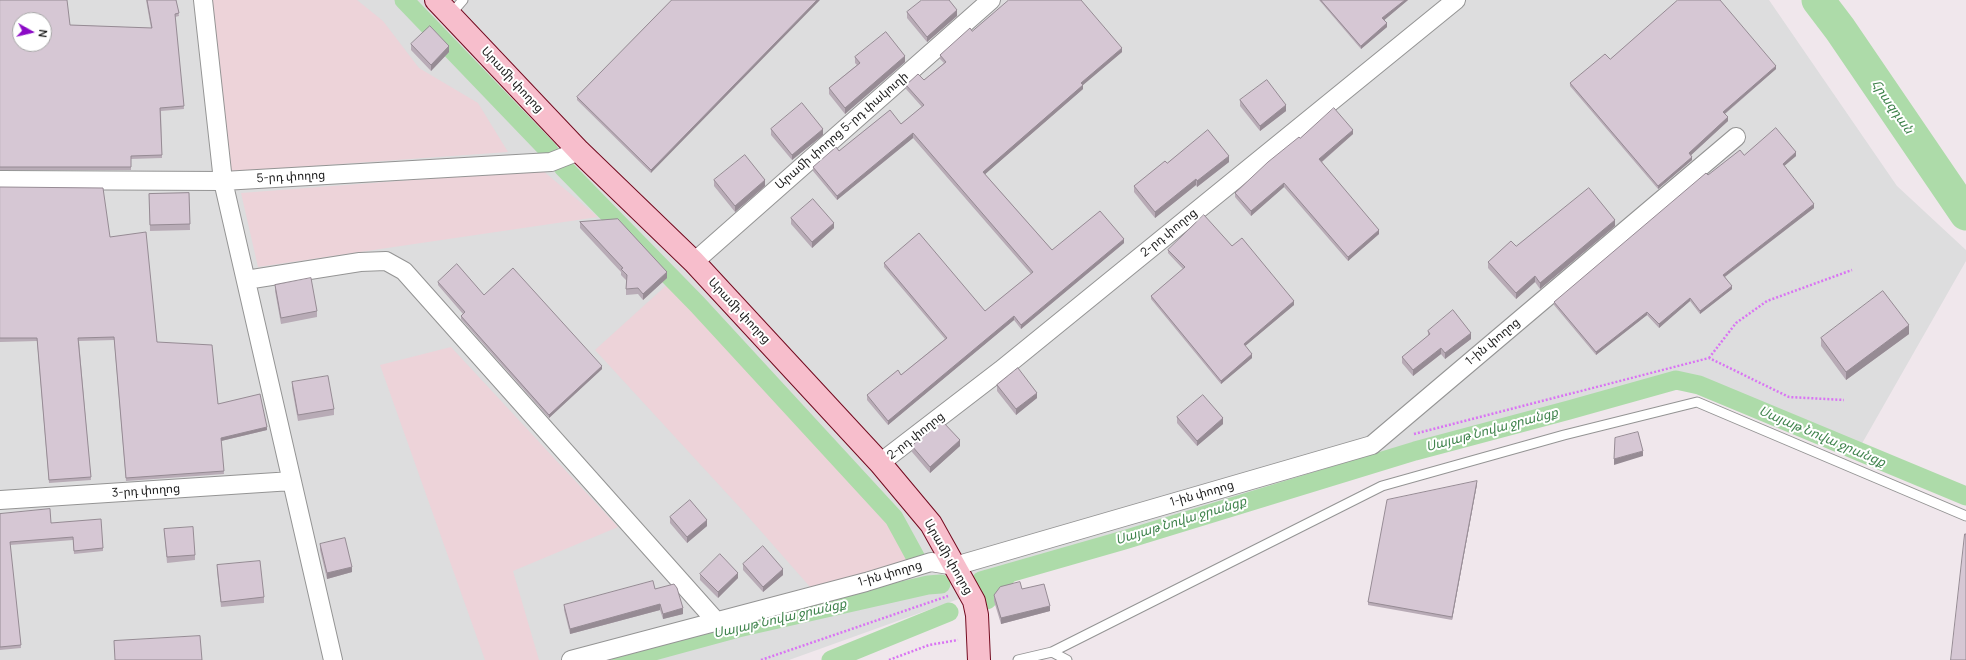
<!DOCTYPE html>
<html>
<head>
<meta charset="utf-8">
<style>
  body { margin:0 }
  #map { position:relative; width:1966px; height:660px; overflow:hidden; background:#f0e7ec; font-family:Manrope,sans-serif }
  canvas { display:block }
  .north { position:absolute; left:12px; top:12px; width:40px; height:40px; box-sizing:border-box; background:#fff; border:1px solid #a6a6a6; border-radius:50%; rotate:98deg; font-size:11px; font-weight:700; line-height:16px; text-align:center; color:#202020 }
  .north::after { content:''; display:block; margin:auto; width:14px; height:18px; background:#8b0ac6; clip-path:polygon(50% 0,100% 100%,50% 72%,0 100%) }
</style>
</head>
<body>
<div id="map">
<canvas width="1966" height="660"></canvas>
<div class="north">N</div>
</div>
<script>
const ctx = document.querySelector('canvas').getContext('2d');
ctx.lineJoin = 'round';
function fill(path, color) {
  ctx.fillStyle = color;
  ctx.fill(path, 'evenodd');
}
function strokePath(path, color, width, dash) {
  ctx.strokeStyle = color;
  ctx.lineWidth = width;
  ctx.lineCap = dash ? 'butt' : 'round';
  ctx.setLineDash(dash || []);
  ctx.stroke(path);
}
function write(font, color, halo, rows, align = 'center') {
  ctx.font = font + ' Manrope,"Noto Sans Armenian",sans-serif';
  ctx.lineWidth = 4;
  ctx.setLineDash([]);
  ctx.textBaseline = 'middle';
  ctx.strokeStyle = halo;
  ctx.fillStyle = color;
  for (const [text, x, y, turn = 0] of rows) {
    ctx.save();
    ctx.translate(x, y);
    ctx.rotate((+turn || 0) * Math.PI / 180);
    ctx.textAlign = isNaN(turn) ? turn : align;
    if (halo) ctx.strokeText(text, 0, 0);
    ctx.fillText(text, 0, 0);
    ctx.restore();
  }
}
fill(new Path2D(`
  M 0,0 L 1769,0 L 1897,186 L 1966,250 L 1966,261 L 1860,447 L 1701,376 L 1545,424 L 1353,477 L 1045,568 L 789,660 L 0,660 ZM 20,20 L 44,20 L 44,44 L 20,44 Z`), '#ddddde');
fill(new Path2D(`
  M 211,0 L 357,0 L 383,21 L 419,68 L 478,103 L 508,152 L 229,172 Z
  M 542,170 L 598,217 L 258,267 L 241,193 Z
  M 670,282 L 892,519 L 912,560 L 811,588 L 744,512 L 595,350 Z
  M 451,347 L 618,527 L 513,571 L 539,660 L 485,660 L 380,365 Z`), '#edd3d9');
strokePath(new Path2D(`
  M 404,0 L 549,151
  M 563,167 L 697,304 L 894,518 L 918,562
  M 981,581 L 1124,540 L 1415,451 L 1569,410 L 1676,380 L 1699,385 L 1966,496
  M 987,600 L 1009,573
  M 621,660 L 738,628 L 928,585 L 941,584
  M 831,660 L 949,612`), '#addba9', 19);
strokePath(new Path2D(`
  M 1818,0 L 1840,29 L 1966,214`), '#addba9', 33);
const lane = new Path2D(`
  M 450,15 L 463,0
  M 1052,652 L 1382,486 L 1564,435 L 1697,402 L 1966,516
  M 1018,660 L 1052,652 L 1067,660`);
const street = new Path2D(`
  M 203,0 L 223,181 L 333,660
  M 0,180 L 223,181 L 551,162 L 579,151
  M 694,262 L 991,0
  M 246,280 L 360,262 L 386,261 L 404,271 L 716,621
  M 880,463 L 1001,370 L 1456,0
  M 0,500 L 292,481
  M 571,660 L 866,582 L 931,562 L 955,566 L 1372,445 L 1736,137`);
const secondary = new Path2D(`
  M 436,0 L 579,151 L 694,262 L 880,463 L 931,524 L 974,601 L 977,615 L 979,660`);
strokePath(lane, '#949494', 11);
strokePath(street, '#949494', 20);
strokePath(secondary, '#730a1f', 24);
strokePath(new Path2D(`
  M 1709,358 L 1736,323 L 1767,301 L 1852,270
  M 1414,434 L 1709,358 L 1789,397 L 1844,400
  M 761,660 L 948,596
  M 889,660 L 929,645 L 958,640`), '#d974f3', 2.5, [2, 2]);
strokePath(lane, '#fff', 9);
strokePath(street, '#fff', 18);
strokePath(secondary, '#f7becc', 22);
fill(new Path2D(`
  M 0,0 L 70,25 L 151,28 L 146,0 L 176,0 L 179,16 L 175,17 L 184,109 L 161,111 L 162,158 L 131,159 L 131,170 L 0,170 Z
  M 672,0 L 651,173 L 577,100 L 577,97 Z
  M 1319,0 L 1408,0 L 1384,20 L 1387,27 L 1361,49 Z
  M 907,12 L 957,16 L 927,42 L 907,18 Z
  M 972,31 L 1122,52 L 1083,85 L 1083,89 L 985,174 L 1052,250 L 1124,243 L 1021,329 L 1014,320 L 888,425 L 867,400 L 867,395 L 901,375 L 945,339 L 884,267 L 884,263 L 985,311 L 1031,274 L 913,138 L 837,200 L 813,171 L 813,167 L 839,151 L 901,124 L 922,107 L 906,89 L 906,85 L 924,80 L 944,63 L 940,59 L 940,55 Z
  M 411,44 L 449,52 L 431,71 L 411,50 Z
  M 855,57 L 905,62 L 845,114 L 829,94 L 829,88 L 857,65 L 855,63 Z
  M 1610,59 L 1776,69 L 1725,114 L 1728,121 L 1691,155 L 1692,160 L 1658,189 L 1570,86 L 1570,83 Z
  M 1240,100 L 1286,111 L 1260,131 L 1240,106 Z
  M 771,129 L 823,135 L 792,160 L 771,135 Z
  M 1353,134 L 1322,162 L 1379,234 L 1348,261 L 1284,187 L 1251,216 L 1235,197 L 1235,193 L 1300,138 Z
  M 1744,155 L 1796,156 L 1784,166 L 1814,208 L 1725,277 L 1732,289 L 1700,314 L 1690,301 L 1659,328 L 1647,315 L 1596,355 L 1554,305 L 1554,302 Z
  M 1229,162 L 1197,187 L 1196,185 L 1155,218 L 1134,192 L 1134,186 L 1167,163 Z
  M 714,180 L 765,186 L 735,212 L 714,186 Z
  M 0,187 L 110,237 L 157,342 L 218,404 L 267,430 L 221,441 L 224,474 L 126,481 L 114,340 L 79,341 L 91,480 L 49,483 L 37,341 L 0,342 Z
  M 189,193 L 190,230 L 150,231 L 149,194 Z
  M 791,218 L 834,228 L 812,248 L 791,224 Z
  M 580,222 L 667,278 L 643,300 L 638,294 L 626,295 L 626,280 L 621,275 L 621,272 L 580,228 Z
  M 1615,226 L 1540,289 L 1535,282 L 1516,299 L 1488,268 L 1488,262 L 1516,246 Z
  M 1232,246 L 1294,305 L 1245,346 L 1252,358 L 1221,384 L 1151,299 L 1151,296 L 1183,269 L 1168,253 L 1168,250 Z
  M 438,282 L 484,295 L 602,369 L 549,418 L 461,319 L 461,316 L 463,314 L 438,285 Z
  M 275,285 L 317,311 L 317,317 L 281,324 L 275,291 Z
  M 1428,331 L 1471,339 L 1445,359 L 1441,354 L 1413,376 L 1402,363 L 1402,357 L 1428,336 Z
  M 1909,334 L 1846,380 L 1821,346 L 1821,338 Z
  M 292,382 L 334,409 L 334,415 L 298,421 L 292,388 Z
  M 997,385 L 1037,398 L 1016,415 L 997,391 Z
  M 1177,417 L 1223,424 L 1197,446 L 1177,423 Z
  M 912,446 L 960,446 L 930,473 L 912,452 Z
  M 1477,484 L 1452,620 L 1368,605 L 1368,602 Z
  M 0,514 L 51,523 L 103,548 L 103,551 L 74,554 L 73,540 L 10,545 L 21,648 L 0,650 Z
  M 670,517 L 707,526 L 687,543 L 670,523 Z
  M 164,529 L 195,555 L 195,560 L 167,563 Z
  M 320,544 L 352,572 L 327,579 L 320,550 Z
  M 743,564 L 783,575 L 763,592 L 743,570 Z
  M 217,565 L 264,597 L 264,603 L 221,607 L 217,571 Z
  M 700,574 L 738,578 L 718,598 L 700,580 Z
  M 655,589 L 683,614 L 663,619 L 660,610 L 570,634 L 564,610 L 564,605 Z
  M 1022,589 L 1050,611 L 1001,624 L 994,601 L 994,595 Z`), '#b8abb6');
fill(new Path2D(`
  M 817,0 L 820,0 L 651,173 L 651,170 Z
  M 1405,0 L 1408,0 L 1382,22 L 1382,18 Z
  M 957,10 L 957,16 L 927,42 L 927,37 Z
  M 1387,23 L 1387,27 L 1361,49 L 1361,46 Z
  M 449,46 L 449,52 L 431,71 L 431,65 Z
  M 1122,48 L 1122,52 L 1083,85 L 1083,89 L 983,176 L 983,172 L 1081,83 Z
  M 905,56 L 905,62 L 845,114 L 845,108 Z
  M 1776,66 L 1776,69 L 1723,115 L 1723,112 Z
  M 1286,105 L 1286,111 L 1260,131 L 1260,126 Z
  M 1728,117 L 1728,121 L 1689,157 L 1689,153 Z
  M 823,129 L 823,135 L 792,160 L 792,155 Z
  M 1353,130 L 1353,134 L 1319,164 L 1319,159 Z
  M 913,133 L 913,138 L 837,200 L 837,196 Z
  M 1796,152 L 1796,156 L 1783,167 L 1783,164 Z
  M 1229,156 L 1229,162 L 1197,187 L 1197,181 Z
  M 1692,157 L 1692,160 L 1658,189 L 1658,186 Z
  M 1196,179 L 1196,185 L 1155,218 L 1155,212 Z
  M 765,180 L 765,186 L 735,212 L 735,206 Z
  M 1284,183 L 1284,187 L 1251,216 L 1251,211 Z
  M 1814,204 L 1814,208 L 1723,278 L 1723,275 Z
  M 1615,220 L 1615,226 L 1540,289 L 1540,283 Z
  M 834,223 L 834,228 L 812,248 L 812,242 Z
  M 1379,230 L 1379,234 L 1348,261 L 1348,257 Z
  M 1124,239 L 1124,243 L 1021,329 L 1021,325 Z
  M 667,272 L 667,278 L 643,300 L 643,294 Z
  M 1535,276 L 1535,282 L 1516,299 L 1516,293 Z
  M 1732,286 L 1732,289 L 1700,314 L 1700,311 Z
  M 1690,298 L 1690,301 L 1659,328 L 1659,324 Z
  M 1294,301 L 1294,305 L 1244,347 L 1244,344 Z
  M 1647,312 L 1647,315 L 1596,355 L 1596,352 Z
  M 1014,316 L 1014,320 L 888,425 L 888,421 Z
  M 1909,325 L 1909,334 L 1846,380 L 1846,372 Z
  M 1471,333 L 1471,339 L 1445,359 L 1445,353 Z
  M 1441,348 L 1441,354 L 1413,376 L 1413,370 Z
  M 1252,354 L 1252,358 L 1221,384 L 1221,381 Z
  M 602,366 L 602,369 L 549,418 L 549,415 Z
  M 1037,393 L 1037,398 L 1016,415 L 1016,409 Z
  M 1223,418 L 1223,424 L 1197,446 L 1197,441 Z
  M 267,427 L 267,430 L 221,441 L 221,438 Z
  M 960,440 L 960,446 L 930,473 L 930,467 Z
  M 1643,451 L 1643,456 L 1614,465 L 1614,459 Z
  M 1477,481 L 1477,484 L 1452,620 L 1452,617 Z
  M 707,520 L 707,526 L 687,543 L 687,537 Z
  M 352,567 L 352,572 L 327,579 L 327,573 Z
  M 783,569 L 783,575 L 763,592 L 763,587 Z
  M 738,573 L 738,578 L 718,598 L 718,592 Z
  M 660,604 L 660,610 L 570,634 L 570,629 Z
  M 1050,606 L 1050,611 L 1001,624 L 1001,618 Z
  M 683,608 L 683,614 L 663,619 L 663,614 Z`), '#968b94');
const building = new Path2D(`
  M 0,0 L 67,0 L 70,25 L 152,28 L 147,0 L 176,0 L 179,13 L 175,14 L 184,106 L 160,108 L 162,155 L 131,156 L 131,167 L 0,167 ZM 20,20 L 44,20 L 44,44 L 20,44 Z
  M 672,0 L 817,0 L 651,170 L 577,97 Z
  M 922,0 L 949,0 L 957,10 L 927,37 L 907,12 Z
  M 1009,0 L 1081,0 L 1122,48 L 1081,83 L 1083,85 L 983,172 L 1052,250 L 1100,211 L 1124,239 L 1021,325 L 1014,316 L 888,421 L 867,395 L 898,370 L 901,375 L 947,338 L 884,263 L 919,233 L 985,311 L 1033,272 L 913,133 L 837,196 L 813,167 L 836,147 L 839,151 L 890,110 L 901,124 L 924,105 L 906,85 L 918,74 L 924,80 L 946,62 L 940,55 L 970,28 L 972,31 Z
  M 1321,0 L 1405,0 L 1382,18 L 1387,23 L 1361,46 Z
  M 1678,0 L 1720,0 L 1776,66 L 1723,112 L 1728,117 L 1689,153 L 1692,157 L 1658,186 L 1570,83 L 1605,54 L 1610,59 Z
  M 430,26 L 449,46 L 431,65 L 411,44 Z
  M 886,32 L 905,56 L 845,108 L 829,88 L 860,63 L 855,57 Z
  M 1267,80 L 1286,105 L 1260,126 L 1240,100 Z
  M 802,103 L 823,129 L 792,155 L 771,129 Z
  M 1334,108 L 1353,130 L 1319,159 L 1379,230 L 1348,257 L 1284,183 L 1251,211 L 1235,193 L 1268,162 L 1299,137 L 1300,138 Z
  M 1776,128 L 1796,152 L 1783,164 L 1814,204 L 1723,275 L 1732,286 L 1700,311 L 1690,298 L 1659,324 L 1647,312 L 1596,352 L 1554,302 L 1706,173 L 1708,175 L 1740,150 L 1744,155 Z
  M 1208,130 L 1229,156 L 1197,181 L 1196,179 L 1155,212 L 1134,186 L 1165,161 L 1167,163 Z
  M 745,155 L 765,180 L 735,206 L 714,180 Z
  M 0,187 L 103,188 L 110,237 L 146,232 L 157,342 L 212,345 L 218,404 L 260,394 L 267,427 L 221,438 L 224,471 L 126,478 L 114,337 L 78,338 L 91,477 L 49,480 L 37,338 L 0,338 Z
  M 1589,188 L 1615,220 L 1540,283 L 1535,276 L 1516,293 L 1488,262 L 1511,241 L 1516,246 Z
  M 189,193 L 190,224 L 150,225 L 149,194 Z
  M 813,199 L 834,223 L 812,242 L 791,218 Z
  M 1204,215 L 1232,246 L 1242,238 L 1294,301 L 1244,344 L 1252,354 L 1221,381 L 1151,296 L 1185,267 L 1168,250 Z
  M 618,219 L 667,272 L 643,294 L 638,288 L 626,289 L 627,275 L 621,269 L 623,268 L 580,222 Z
  M 457,264 L 484,295 L 513,268 L 602,366 L 549,415 L 461,316 L 465,312 L 438,282 Z
  M 311,278 L 317,311 L 281,318 L 275,285 Z
  M 1883,291 L 1909,325 L 1846,372 L 1821,338 Z
  M 1453,310 L 1471,333 L 1445,353 L 1441,348 L 1413,370 L 1402,357 L 1430,334 L 1428,331 Z
  M 1018,368 L 1037,393 L 1016,409 L 997,385 Z
  M 328,376 L 334,409 L 298,415 L 292,382 Z
  M 1203,395 L 1223,418 L 1197,441 L 1177,417 Z
  M 943,422 L 960,440 L 930,467 L 912,446 Z
  M 1638,432 L 1643,451 L 1614,459 L 1615,438 Z
  M 1477,481 L 1452,617 L 1368,602 L 1387,500 Z
  M 690,500 L 707,520 L 687,537 L 670,517 Z
  M 50,509 L 51,523 L 101,519 L 103,548 L 74,551 L 73,537 L 10,542 L 21,645 L 0,647 L 0,514 Z
  M 193,527 L 195,555 L 167,557 L 164,529 Z
  M 1965,534 L 1966,534 L 1966,660 L 1951,660 Z
  M 345,538 L 352,567 L 327,573 L 320,544 Z
  M 763,546 L 783,569 L 763,587 L 743,564 Z
  M 720,554 L 738,573 L 718,592 L 700,574 Z
  M 260,561 L 264,597 L 221,602 L 217,565 Z
  M 653,581 L 655,589 L 674,584 L 677,588 L 683,608 L 663,614 L 660,604 L 570,629 L 564,605 Z
  M 1020,582 L 1022,589 L 1044,584 L 1050,606 L 1001,618 L 994,595 L 1000,587 Z
  M 200,636 L 202,660 L 115,660 L 114,641 Z`);
fill(building, '#d6c7d4');
strokePath(building, '#968b94', 1);
write('12px', '#202020', '#fff', [
  ["Արամի փողոց",512,80,47],
  ["Արամի փողոց 5-րդ փակուղի",842,131,-41],
  ["5-րդ փողոց",291,177,-3],
  ["2-րդ փողոց",1169,233,-39],
  ["Արամի փողոց",739,311,47],
  ["1-ին փողոց",1493,342,-40],
  ["2-րդ փողոց",916,436,-38],
  ["3-րդ փողոց",146,491,-4],
  ["1-ին փողոց",1202,494,-16],
  ["Արամի փողոց",948,557,60],
  ["1-ին փողոց",890,574,-16]
]);
write('italic 13px', '#40844d', '#fff', [
  ["Հրազդան",1892,107,55],
  ["Սայաթ Նովա ջրանցք",1492,430,-15],
  ["Սայաթ Նովա ջրանցք",1822,437,23],
  ["Սայաթ Նովա ջրանցք",1181,521,-17],
  ["Սայաթ Նովա ջրանցք",780,619,-13]
]);
</script>
</body>
</html>
